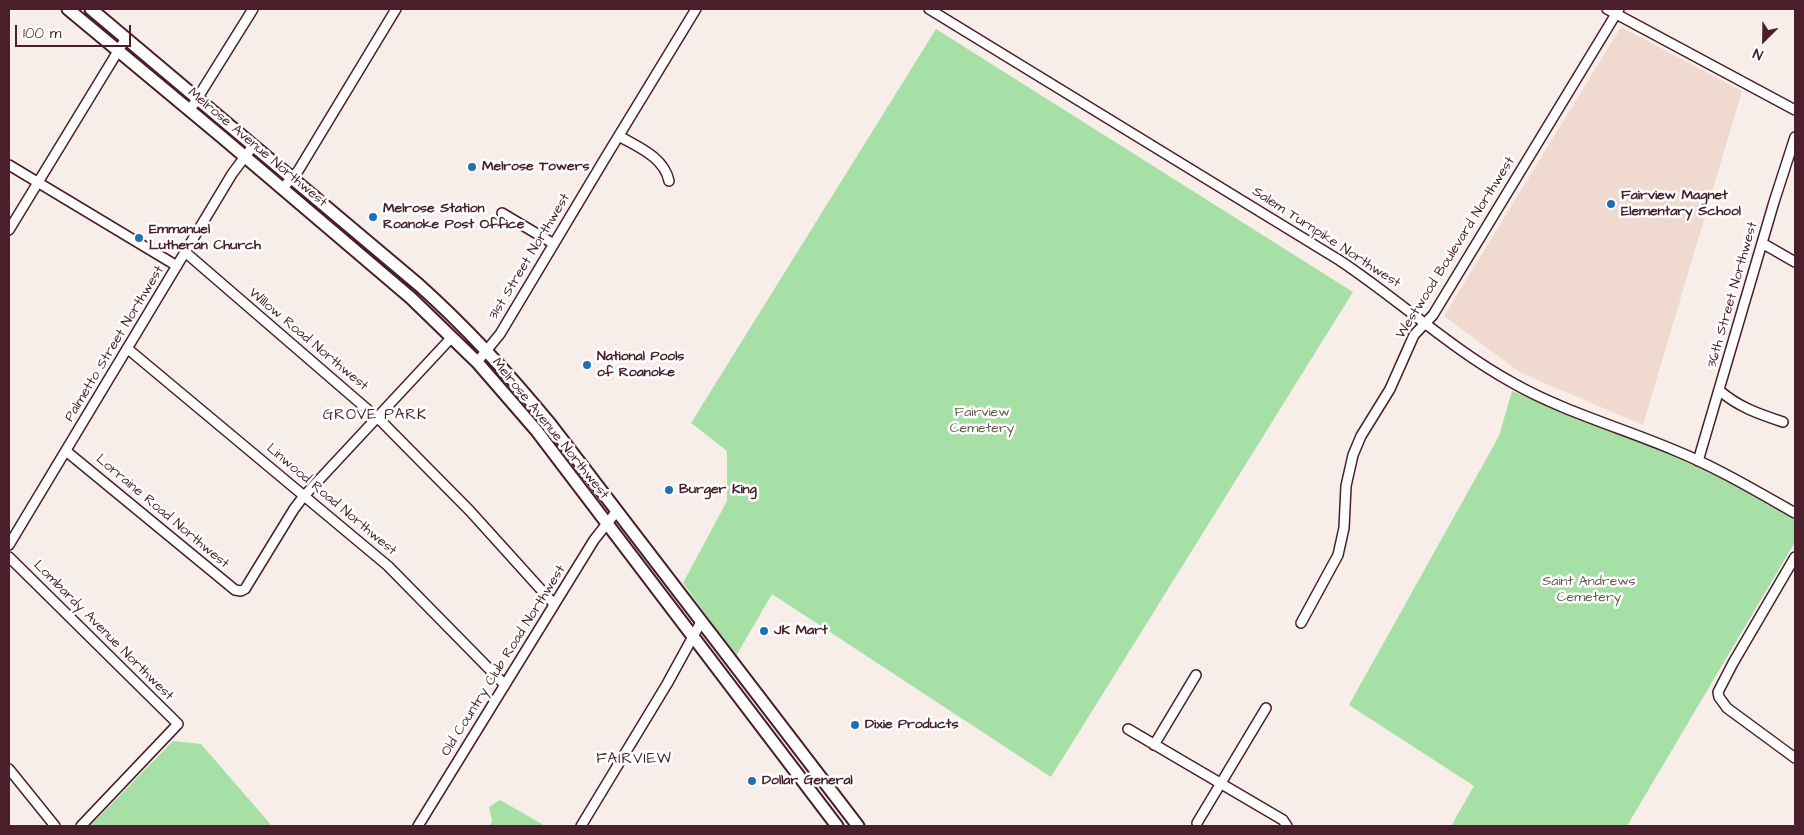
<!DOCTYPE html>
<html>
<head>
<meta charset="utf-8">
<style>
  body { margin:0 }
  #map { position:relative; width:1804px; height:835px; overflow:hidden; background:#f8eee9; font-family:"Architects Daughter",sans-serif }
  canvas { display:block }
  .frame { position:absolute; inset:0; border:10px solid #4a1f2b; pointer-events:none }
  .north { position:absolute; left:1739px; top:15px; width:50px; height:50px; -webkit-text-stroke:4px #fff; paint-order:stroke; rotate:203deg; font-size:14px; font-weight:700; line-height:20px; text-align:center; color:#4a1f2b }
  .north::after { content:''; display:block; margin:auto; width:18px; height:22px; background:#4a1f2b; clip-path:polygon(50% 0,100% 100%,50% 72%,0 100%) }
  .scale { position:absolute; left:15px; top:25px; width:116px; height:22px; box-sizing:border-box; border:2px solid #4a1f2b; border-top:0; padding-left:6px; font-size:15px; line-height:18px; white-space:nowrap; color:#4a1f2b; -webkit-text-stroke:4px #fff; paint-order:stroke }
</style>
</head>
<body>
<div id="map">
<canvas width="1804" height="835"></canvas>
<div class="frame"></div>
<div class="north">N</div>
<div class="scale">100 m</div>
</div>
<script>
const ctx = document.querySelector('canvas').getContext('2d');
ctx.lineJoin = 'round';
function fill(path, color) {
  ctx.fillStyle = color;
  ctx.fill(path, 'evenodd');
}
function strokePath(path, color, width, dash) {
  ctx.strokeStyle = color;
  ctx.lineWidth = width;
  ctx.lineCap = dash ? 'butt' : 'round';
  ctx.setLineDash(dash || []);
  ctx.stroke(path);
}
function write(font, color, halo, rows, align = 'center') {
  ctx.font = font + ' "Architects Daughter",sans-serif';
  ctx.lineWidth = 5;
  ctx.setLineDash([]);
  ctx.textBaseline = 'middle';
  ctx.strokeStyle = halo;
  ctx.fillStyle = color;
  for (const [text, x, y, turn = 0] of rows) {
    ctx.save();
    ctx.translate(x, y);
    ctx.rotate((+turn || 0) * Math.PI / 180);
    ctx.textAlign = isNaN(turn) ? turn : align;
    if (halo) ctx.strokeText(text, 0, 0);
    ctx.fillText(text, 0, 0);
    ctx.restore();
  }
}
fill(new Path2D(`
  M 1621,27 L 1742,91 L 1643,425 L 1521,373 L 1444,316 Z`), '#f0d9cf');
fill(new Path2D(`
  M 936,29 L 1353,292 L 1051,777 L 772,594 L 736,656 L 683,583 L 727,501 L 727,451 L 691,423 Z
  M 1512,391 L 1667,452 L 1711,472 L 1795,519 L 1795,542 L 1627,826 L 1451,826 L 1474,786 L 1349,705 L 1499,436 Z
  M 173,741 L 201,744 L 272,826 L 90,826 Z
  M 500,800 L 542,824 L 545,826 L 490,826 L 492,820 L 489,807 Z`), '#a6e0a6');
const minor = new Path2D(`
  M 929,9 L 1339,260 C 1398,299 1451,349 1513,383 C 1562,411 1622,428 1674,450 C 1716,467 1756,491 1795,513
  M 1607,9 L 1795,110
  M 190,110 L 253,9
  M 619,136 C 638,147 664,157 669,181
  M 9,165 L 177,266
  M 282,189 L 298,171 L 396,9
  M 502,213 L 554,244
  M 9,230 L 126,38
  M 1762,243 L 1795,262
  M 185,252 L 382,422 L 470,511 L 554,604
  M 128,349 L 388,566 L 505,685
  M 477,362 L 500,334 L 604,160 L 696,9
  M 1719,390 C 1738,407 1759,414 1783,422
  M 66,451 L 235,590 L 241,591 L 245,589 L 294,509 L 304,496 L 452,337
  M 1698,461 L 1774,202 L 1795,137
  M 9,545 L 232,174 L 253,146
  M 9,557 L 178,724 L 81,826
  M 1795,557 L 1733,663 L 1718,692 L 1719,697 L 1727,708 L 1795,758
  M 1301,623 L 1338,555 L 1344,528 L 1346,486 L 1353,455 L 1361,436 L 1390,389 L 1414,335 L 1433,315 L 1619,9
  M 1128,729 L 1283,820 L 1287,826
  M 1154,745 L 1196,675
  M 9,769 L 55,826
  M 1197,823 L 1266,708
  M 418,826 L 594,540 L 616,512
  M 581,826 L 667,684 L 701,622`);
const major = new Path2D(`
  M 68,9 L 223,138 L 411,298 L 477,362 L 536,430 L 837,826
  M 91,9 L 419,285 C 467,328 510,375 551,425 L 858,826`);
strokePath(minor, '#4a1f2b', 12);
strokePath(major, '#4a1f2b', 15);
strokePath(minor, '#fff', 9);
strokePath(major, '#fff', 11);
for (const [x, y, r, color] of [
  [472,167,5,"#1f6fb2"],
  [1611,204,5,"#1f6fb2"],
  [373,217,5,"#1f6fb2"],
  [139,238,5,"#1f6fb2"],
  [587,365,5,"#1f6fb2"],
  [669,490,5,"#1f6fb2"],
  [764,631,5,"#1f6fb2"],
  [855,725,5,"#1f6fb2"],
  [752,781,5,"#1f6fb2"]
]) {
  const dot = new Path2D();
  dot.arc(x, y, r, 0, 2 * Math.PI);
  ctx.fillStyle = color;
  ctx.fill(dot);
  strokePath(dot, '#fff', 2);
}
write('14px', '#4a1f2b', '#fff', [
  ["Melrose Avenue Northwest",257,148,40],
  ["Salem Turnpike Northwest",1326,238,33],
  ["Westwood Boulevard Northwest",1456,248,-58],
  ["31st Street Northwest",530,257,-59],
  ["36th Street Northwest",1733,295,-74],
  ["Willow Road Northwest",308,340,40],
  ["Palmetto Street Northwest",115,344,-59],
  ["Melrose Avenue Northwest",550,429,51],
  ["Linwood Road Northwest",331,500,40],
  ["Lorraine Road Northwest",162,512,40],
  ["Lombardy Avenue Northwest",103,631,45],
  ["Old Country Club Road Northwest",504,661,-58]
]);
write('bold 14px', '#4a1f2b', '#fff', [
  ["Melrose Towers",482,167],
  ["Fairview Magnet",1621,196],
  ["Elementary School",1621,212],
  ["Melrose Station",383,209],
  ["Roanoke Post Office",383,225],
  ["Emmanuel",149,230],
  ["Lutheran Church",149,246],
  ["National Pools",597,357],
  ["of Roanoke",597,373],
  ["Burger King",679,490],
  ["JK Mart",774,631],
  ["Dixie Products",865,725],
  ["Dollar General",762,781]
], 'left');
write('14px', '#665950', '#fff', [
  ["Fairview",982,413],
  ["Cemetery",982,429],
  ["Saint Andrews",1589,582],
  ["Cemetery",1589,598]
]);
ctx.letterSpacing = '1px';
write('15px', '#4a1f2b', '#fff', [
  ["GROVE PARK",375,416],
  ["FAIRVIEW",634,760]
]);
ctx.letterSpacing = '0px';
</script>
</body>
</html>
